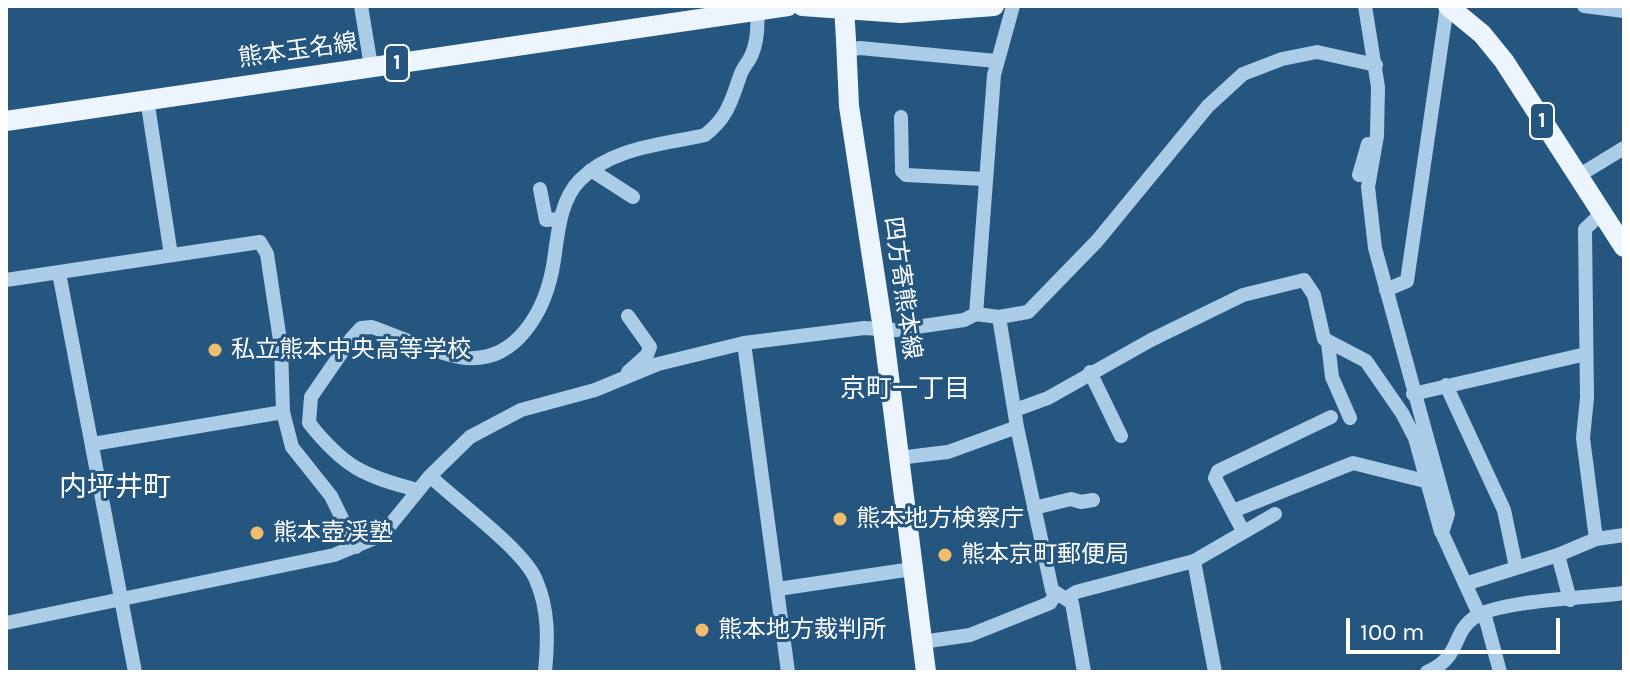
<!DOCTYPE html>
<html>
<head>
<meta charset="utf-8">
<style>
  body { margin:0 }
  #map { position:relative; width:1630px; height:678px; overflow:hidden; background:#25567f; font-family:Karla,sans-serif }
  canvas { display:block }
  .frame { position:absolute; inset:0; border:8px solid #fff; pointer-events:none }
  .scale { position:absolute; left:1346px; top:618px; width:214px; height:36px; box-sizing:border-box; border:4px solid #fff; border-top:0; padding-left:10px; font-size:24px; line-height:28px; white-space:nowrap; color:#fff; -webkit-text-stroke:6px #25567f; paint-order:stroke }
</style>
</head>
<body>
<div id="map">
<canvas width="1630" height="678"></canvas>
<div class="frame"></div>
<div class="scale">100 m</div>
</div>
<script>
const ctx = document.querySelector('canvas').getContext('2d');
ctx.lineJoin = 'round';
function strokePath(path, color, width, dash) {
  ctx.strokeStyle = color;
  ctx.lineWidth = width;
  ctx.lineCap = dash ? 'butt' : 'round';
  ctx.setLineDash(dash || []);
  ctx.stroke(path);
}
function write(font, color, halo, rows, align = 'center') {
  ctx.font = font + ' Karla,"Noto Sans JP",sans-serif';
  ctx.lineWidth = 6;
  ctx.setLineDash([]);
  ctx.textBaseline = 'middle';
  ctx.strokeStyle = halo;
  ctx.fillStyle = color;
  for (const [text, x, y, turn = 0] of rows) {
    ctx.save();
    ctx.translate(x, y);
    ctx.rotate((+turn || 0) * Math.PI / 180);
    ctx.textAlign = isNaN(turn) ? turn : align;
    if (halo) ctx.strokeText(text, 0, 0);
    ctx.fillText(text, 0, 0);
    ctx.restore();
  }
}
strokePath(new Path2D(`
  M 361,6 L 371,66
  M 1365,6 L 1378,87 L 1377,136 L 1368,187 L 1375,248 L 1448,514 L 1442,533 L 1479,614 L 1486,620 L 1500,672
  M 1584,6 L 1624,11
  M 847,50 L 860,48 L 996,61
  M 147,99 L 171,255
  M 901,117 L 902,171 L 906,175 L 984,179
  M 591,170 L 633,197
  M 1359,175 L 1368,144
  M 1578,176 L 1624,148
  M 540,189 L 546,220 L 560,219
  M 59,273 L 135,672
  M 6,280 L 260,242 L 267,254 L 281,347 L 283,412
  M 1386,290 L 1407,281 L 1447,6
  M 976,314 L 994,75 L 1013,6
  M 999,317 L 1017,427 L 1052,590 L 1072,603 L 1084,672
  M 744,343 L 788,672
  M 1328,343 L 1332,377 L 1350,418
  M 628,372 L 647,355 L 650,347 L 628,316
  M 1090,372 L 1121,436
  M 1446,385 L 1504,510 L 1516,567
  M 1413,394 L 1586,354
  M 1015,410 L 1048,398 L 1151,340 L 1243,295 L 1304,280 L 1314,295 L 1324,339 L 1366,361 L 1402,413 L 1415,438 L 1441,532
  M 93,444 L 283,412 L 292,447 L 331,496 L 356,547
  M 898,458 L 948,452 L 1017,427
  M 430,476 C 456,501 524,550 536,580 C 549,610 548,640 545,672
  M 418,490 C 363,476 344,467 309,423 L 311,397 L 351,339 L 361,328 L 372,327 C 400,337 429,351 459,357 C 517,367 547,308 554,260 C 558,233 560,200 580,180 C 612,147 662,145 705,135 C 727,118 731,102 740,76 C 742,68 749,62 752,54 C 758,40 758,23 757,9
  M 1034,508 L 1071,499 L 1081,502 L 1093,500
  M 1233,511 L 1353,463 L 1429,482
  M 1243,531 L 1215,478 L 1218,471 L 1331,417
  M 1596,539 L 1583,438 L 1587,398 L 1585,229 L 1602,213
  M 1558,555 L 1596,539 L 1624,535
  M 1194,561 L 1215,672
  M 1465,584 L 1558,555 L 1570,600
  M 778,589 L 912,569
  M 1067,598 L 1076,592 L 1194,561 L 1275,514
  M 6,623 L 334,555 L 382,535 L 430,476 L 470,437 L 521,410 L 595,390 L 658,364 L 744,343 L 864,328 L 896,330 L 964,320 L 976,314 L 999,317 L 1028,312 L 1097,241 L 1208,106 L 1243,74 L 1282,59 L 1317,52 L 1376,65
  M 922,642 L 970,635 L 1050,603 L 1055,595
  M 1427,672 C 1462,657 1451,633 1475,617 C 1500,600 1590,598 1624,593`), '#abcce6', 14);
strokePath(new Path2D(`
  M 802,6 L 901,13 L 994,6
  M 1448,6 L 1482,34 L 1504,61 L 1624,247
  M 846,40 L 849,106 L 883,329 L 926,672
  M 6,121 L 788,6`), '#ecf4fd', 20);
strokePath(new Path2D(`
  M 844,6 L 846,40`), '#ecf4fd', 20);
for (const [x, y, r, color] of [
  [215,350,8,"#f0bd6f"],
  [840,519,8,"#f0bd6f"],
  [257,533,8,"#f0bd6f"],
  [945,555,8,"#f0bd6f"],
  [702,630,8,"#f0bd6f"]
]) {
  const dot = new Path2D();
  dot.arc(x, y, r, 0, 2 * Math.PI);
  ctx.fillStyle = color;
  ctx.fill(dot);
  strokePath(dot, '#25567f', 3);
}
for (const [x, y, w] of [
  [397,63,24],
  [1542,121,24]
]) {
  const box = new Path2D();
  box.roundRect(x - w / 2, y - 18, w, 36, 6);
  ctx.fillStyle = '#25567f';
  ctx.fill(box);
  strokePath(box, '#fff', 2);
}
write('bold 22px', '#fff', null, [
  ["1",397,63],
  ["1",1542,121]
]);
write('24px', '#fff', '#25567f', [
  ["熊本玉名線",298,51,-8],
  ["四方寄熊本線",902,288,82]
]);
write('24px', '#fff', '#25567f', [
  ["私立熊本中央高等学校",231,350],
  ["熊本地方検察庁",856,519],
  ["熊本壺渓塾",273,533],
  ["熊本京町郵便局",961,555],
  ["熊本地方裁判所",718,630]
], 'left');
write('26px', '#fff', '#25567f', [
  ["京町一丁目",905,390]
]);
write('28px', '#fff', '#25567f', [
  ["内坪井町",115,488]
]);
</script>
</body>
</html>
